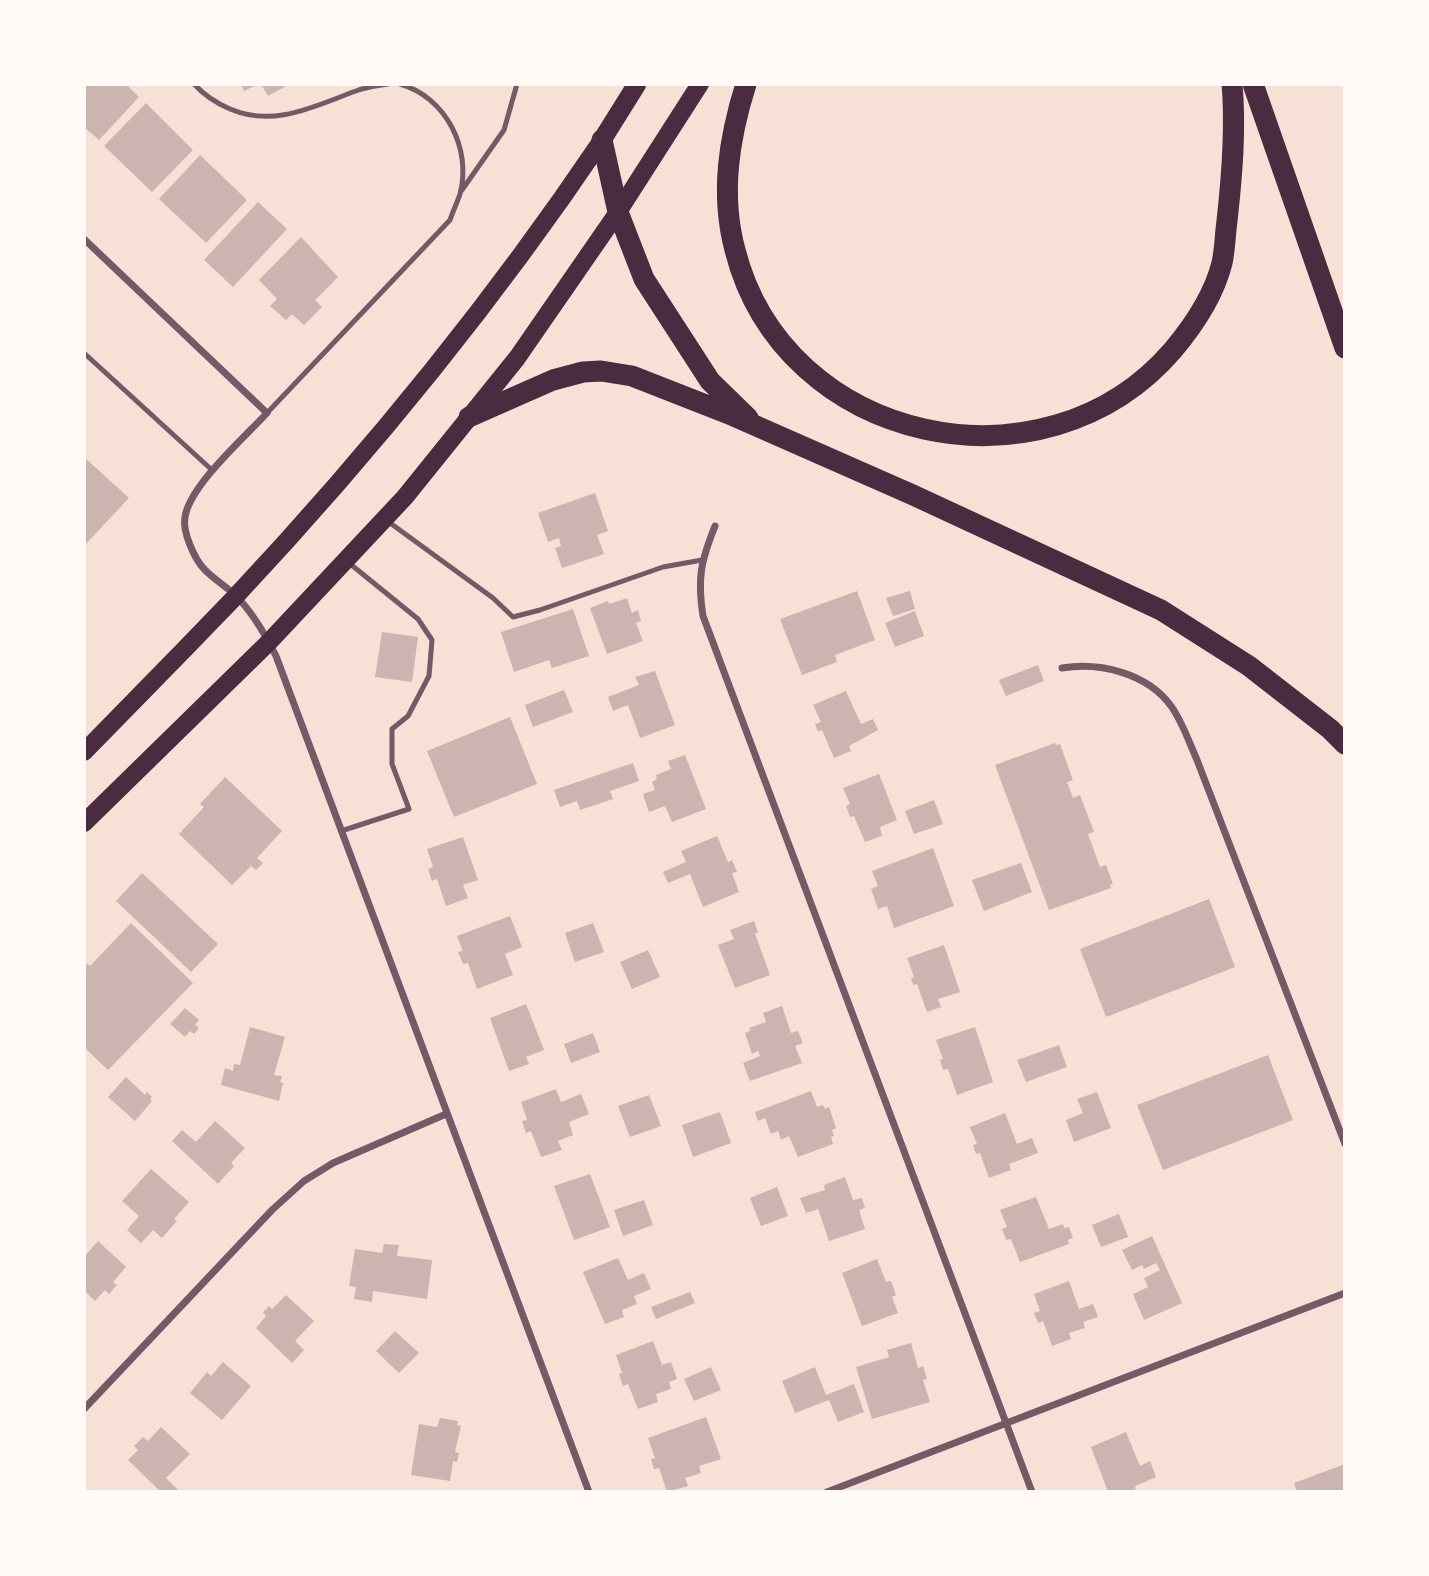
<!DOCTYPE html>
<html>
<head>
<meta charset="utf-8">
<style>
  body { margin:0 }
  #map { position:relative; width:1429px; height:1576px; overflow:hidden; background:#f7e1d7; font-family:Arial,sans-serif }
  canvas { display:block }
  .frame { position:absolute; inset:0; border:86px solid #fffaf5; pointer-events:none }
</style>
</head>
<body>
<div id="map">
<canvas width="1429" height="1576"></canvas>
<div class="frame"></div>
</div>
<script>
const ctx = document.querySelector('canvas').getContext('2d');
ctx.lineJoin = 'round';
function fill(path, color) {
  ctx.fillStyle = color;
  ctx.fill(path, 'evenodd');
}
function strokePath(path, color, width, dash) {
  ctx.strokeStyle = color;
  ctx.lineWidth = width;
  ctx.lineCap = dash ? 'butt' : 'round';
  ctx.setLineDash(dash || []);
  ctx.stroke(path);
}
fill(new Path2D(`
  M 84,84 L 126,84 L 139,97 L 99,140 L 84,127 Z
  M 240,84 L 259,84 L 244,91 Z
  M 261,84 L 290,84 L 268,96 Z
  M 146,103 L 193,150 L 152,192 L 104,146 Z
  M 200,155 L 247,200 L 206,243 L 159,199 Z
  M 258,202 L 287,229 L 233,287 L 204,260 Z
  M 301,237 L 338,277 L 315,300 L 322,307 L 304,325 L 292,314 L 286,320 L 270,306 L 277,299 L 259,280 Z
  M 84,457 L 129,498 L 84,546 Z
  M 595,493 L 608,531 L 597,535 L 604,554 L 562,568 L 555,548 L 561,546 L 559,538 L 548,542 L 538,513 Z
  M 857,591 L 875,640 L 835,655 L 837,662 L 802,675 L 780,619 Z
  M 910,591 L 915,609 L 893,616 L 886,598 Z
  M 627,598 L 632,613 L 638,610 L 641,621 L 636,623 L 643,641 L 607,654 L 590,608 L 608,601 L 609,604 Z
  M 573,609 L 589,656 L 552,668 L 549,660 L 514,672 L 501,632 Z
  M 915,611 L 924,636 L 895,647 L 885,623 Z
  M 382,632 L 418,637 L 412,682 L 375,677 Z
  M 1038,665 L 1044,681 L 1006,696 L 999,680 Z
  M 655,671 L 675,725 L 640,738 L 628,705 L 613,711 L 608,697 L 639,685 L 635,677 Z
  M 564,690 L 573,712 L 533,727 L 525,705 Z
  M 846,691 L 861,724 L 873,719 L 878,730 L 849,746 L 851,751 L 834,758 L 822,730 L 818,732 L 815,724 L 821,722 L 813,705 Z
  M 510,717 L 537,784 L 454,817 L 427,751 Z
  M 1055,743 L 1056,745 L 1060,744 L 1073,780 L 1067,782 L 1073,798 L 1080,795 L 1094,832 L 1088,834 L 1100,867 L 1106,865 L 1113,884 L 1110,885 L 1111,888 L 1049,910 L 995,765 Z
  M 685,755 L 706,809 L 672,822 L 665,806 L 649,812 L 643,794 L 655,790 L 652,782 L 657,779 L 656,775 L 671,769 L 668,761 Z
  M 633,763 L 639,781 L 610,791 L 613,799 L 580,810 L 577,801 L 560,807 L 554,790 Z
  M 879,774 L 897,820 L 880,827 L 882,836 L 865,842 L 854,816 L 850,817 L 846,806 L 850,804 L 843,788 Z
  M 225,777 L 282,831 L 257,858 L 263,863 L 256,870 L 251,866 L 232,885 L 179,834 L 204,807 L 200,804 Z
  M 934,800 L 943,824 L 914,834 L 905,811 Z
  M 717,836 L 728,862 L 732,860 L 737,872 L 732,873 L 739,892 L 703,907 L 690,874 L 668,883 L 663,872 L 686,862 L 681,851 Z
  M 463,837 L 478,880 L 463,885 L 468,898 L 446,906 L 437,879 L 432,881 L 428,869 L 433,867 L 427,849 Z
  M 933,848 L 954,906 L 894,928 L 887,906 L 878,909 L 871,889 L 878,886 L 872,871 Z
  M 1021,863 L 1032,892 L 984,911 L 972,880 Z
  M 142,873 L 218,944 L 191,972 L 116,901 Z
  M 1209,899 L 1235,967 L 1106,1017 L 1080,949 Z
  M 510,916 L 522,947 L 505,954 L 513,975 L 477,989 L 468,963 L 463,964 L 458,952 L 463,951 L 457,936 Z
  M 754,921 L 758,932 L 755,934 L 770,975 L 735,988 L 718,945 L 734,939 L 730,930 Z
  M 131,923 L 193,983 L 108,1070 L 84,1047 L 84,961 L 90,966 Z
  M 593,923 L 604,952 L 575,962 L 565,933 Z
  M 944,945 L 960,992 L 938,999 L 941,1007 L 927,1012 L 917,984 L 913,985 L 911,978 L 914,977 L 907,958 Z
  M 648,950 L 660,977 L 632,989 L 620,962 Z
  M 526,1004 L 544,1050 L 526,1057 L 529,1064 L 509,1071 L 490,1018 Z
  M 782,1006 L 791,1033 L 798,1031 L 803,1043 L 795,1046 L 802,1063 L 750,1081 L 743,1063 L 760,1056 L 758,1051 L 752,1054 L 745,1033 L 750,1031 L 749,1028 L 766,1022 L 763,1013 Z
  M 185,1008 L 199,1020 L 195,1025 L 199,1028 L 194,1034 L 190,1031 L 185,1037 L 170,1024 Z
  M 250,1027 L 285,1037 L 274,1075 L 282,1076 L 280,1082 L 283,1083 L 279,1101 L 221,1085 L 225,1068 L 233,1071 L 234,1064 L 240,1065 Z
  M 975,1027 L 993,1082 L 957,1095 L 948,1069 L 943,1070 L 940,1060 L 943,1059 L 936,1040 Z
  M 593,1033 L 600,1052 L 571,1063 L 564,1044 Z
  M 1059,1045 L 1067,1067 L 1026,1082 L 1017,1060 Z
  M 1268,1055 L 1293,1120 L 1163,1170 L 1137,1105 Z
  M 126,1077 L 145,1095 L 147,1092 L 152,1097 L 150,1099 L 152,1101 L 135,1121 L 108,1097 Z
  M 556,1089 L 561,1102 L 581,1094 L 589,1114 L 569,1122 L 573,1135 L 558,1141 L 562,1150 L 541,1157 L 531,1131 L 526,1133 L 522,1121 L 527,1120 L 521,1102 Z
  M 811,1091 L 817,1107 L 823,1105 L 825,1109 L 829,1107 L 836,1128 L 832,1130 L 834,1136 L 831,1137 L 833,1144 L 798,1157 L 789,1136 L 781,1140 L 778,1131 L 771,1134 L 765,1118 L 758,1121 L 755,1112 Z
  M 1097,1092 L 1111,1128 L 1074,1142 L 1066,1120 L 1083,1113 L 1077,1099 Z
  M 649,1095 L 661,1126 L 630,1137 L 618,1106 Z
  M 720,1112 L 731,1143 L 693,1157 L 682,1125 Z
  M 1005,1113 L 1017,1144 L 1032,1138 L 1038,1153 L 1009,1164 L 1011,1170 L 989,1178 L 980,1153 L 976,1154 L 973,1145 L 977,1144 L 970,1127 Z
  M 215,1121 L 245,1148 L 231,1163 L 234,1166 L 218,1184 L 172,1141 L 182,1130 L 196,1142 Z
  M 151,1169 L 189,1202 L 174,1219 L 177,1221 L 162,1238 L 153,1230 L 141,1243 L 127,1230 L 139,1216 L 122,1201 Z
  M 590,1174 L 610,1227 L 574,1240 L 554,1186 Z
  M 845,1177 L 853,1200 L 862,1198 L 865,1208 L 859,1210 L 865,1229 L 829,1241 L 818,1209 L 806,1213 L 800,1198 L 825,1190 L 824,1185 Z
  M 777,1187 L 788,1216 L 761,1226 L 750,1198 Z
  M 1036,1197 L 1049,1229 L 1063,1224 L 1064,1228 L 1069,1227 L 1073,1238 L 1068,1240 L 1069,1244 L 1020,1262 L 1011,1239 L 1006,1240 L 1002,1229 L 1007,1227 L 1000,1210 Z
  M 644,1200 L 653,1225 L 623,1236 L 614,1210 Z
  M 1119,1214 L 1128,1237 L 1101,1247 L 1092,1225 Z
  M 1152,1236 L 1182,1303 L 1144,1320 L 1133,1294 L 1148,1287 L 1144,1278 L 1160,1270 L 1156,1263 L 1144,1269 L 1142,1265 L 1132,1270 L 1122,1250 Z
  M 98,1241 L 126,1267 L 113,1282 L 117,1285 L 109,1294 L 105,1290 L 95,1301 L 84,1290 L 84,1257 Z
  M 384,1244 L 399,1245 L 397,1256 L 432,1260 L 427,1299 L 373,1291 L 372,1302 L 354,1299 L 356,1287 L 349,1286 L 355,1249 L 382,1253 Z
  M 618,1258 L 628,1280 L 644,1273 L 651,1289 L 634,1296 L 637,1304 L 622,1310 L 624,1317 L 605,1324 L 583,1272 Z
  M 877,1259 L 886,1282 L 891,1281 L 896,1295 L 892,1297 L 898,1313 L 862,1326 L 842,1273 Z
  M 1069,1281 L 1079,1309 L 1093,1304 L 1098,1317 L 1083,1322 L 1085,1328 L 1069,1333 L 1071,1339 L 1052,1346 L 1043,1321 L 1038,1323 L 1034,1313 L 1040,1311 L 1034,1294 Z
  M 690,1292 L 695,1303 L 656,1319 L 651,1307 Z
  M 286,1295 L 314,1321 L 295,1341 L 304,1350 L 292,1363 L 256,1328 L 266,1316 L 263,1312 L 269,1306 L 272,1309 Z
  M 395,1331 L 419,1353 L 399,1373 L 376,1351 Z
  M 653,1341 L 662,1365 L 671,1362 L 677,1379 L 669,1382 L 671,1389 L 656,1394 L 658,1402 L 638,1409 L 628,1384 L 623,1386 L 619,1374 L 622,1373 L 616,1355 Z
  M 911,1343 L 918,1368 L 923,1366 L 927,1379 L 923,1380 L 930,1402 L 872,1419 L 856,1367 L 889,1357 L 887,1350 Z
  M 223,1362 L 251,1386 L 222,1420 L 190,1393 L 207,1372 L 211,1376 Z
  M 711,1367 L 721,1390 L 694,1401 L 684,1379 Z
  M 815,1367 L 826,1395 L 854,1384 L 864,1412 L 838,1422 L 829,1400 L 795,1413 L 782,1381 Z
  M 706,1417 L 721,1459 L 699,1466 L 701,1473 L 685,1478 L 688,1486 L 667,1492 L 659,1468 L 654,1469 L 651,1459 L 655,1458 L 648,1438 Z
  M 440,1418 L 458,1421 L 457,1425 L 461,1426 L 455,1452 L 459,1453 L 457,1462 L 453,1461 L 450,1481 L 411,1475 L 419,1424 L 437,1427 Z
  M 161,1427 L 190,1454 L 166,1478 L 178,1490 L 177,1492 L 161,1492 L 128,1460 L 138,1450 L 134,1446 L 143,1437 L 148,1441 Z
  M 1126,1432 L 1140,1466 L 1150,1461 L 1156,1477 L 1135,1486 L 1136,1492 L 1108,1492 L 1091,1447 Z
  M 1345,1464 L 1345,1492 L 1297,1492 L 1294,1483 Z`), '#ccb4b1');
strokePath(new Path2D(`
  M 194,84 C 204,95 216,103 230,109 C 275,128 314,106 356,91 C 366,87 377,86 388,84
  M 462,190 L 504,130 L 517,84
  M 84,353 L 213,471
  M 267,413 L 450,220 C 453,211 457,203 460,194 C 472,149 446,97 400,84
  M 386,520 L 493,598 L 513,617 L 540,610 L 663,567 L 702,560
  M 341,831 L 409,809 L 392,764 L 392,729 L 408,716 L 429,676 L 432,640 L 418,619 L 349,563`), '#755966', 5);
strokePath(new Path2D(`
  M 84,239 L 267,413 C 245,437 190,485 185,517 C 182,532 195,560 205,570 C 214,579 225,586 234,594 C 252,611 265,634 276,656 L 589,1492
  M 715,526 C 701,561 697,578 703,616 L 1032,1492
  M 1062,668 C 1100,662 1147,673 1171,706 C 1182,721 1189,742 1197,760 L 1345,1144
  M 84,1409 L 272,1210 L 304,1181 L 333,1163 L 446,1114
  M 827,1492 L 1345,1293`), '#755966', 7);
strokePath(new Path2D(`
  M 84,752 C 134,701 185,649 235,597 C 369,454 493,302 602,140
  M 84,823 L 269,642 L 405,497 L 517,358 L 618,212 L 700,84`), '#4a2c40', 18);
strokePath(new Path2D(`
  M 602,140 L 637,84`), '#4a2c40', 19);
strokePath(new Path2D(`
  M 746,84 C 729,138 720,194 735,250 C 784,444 1044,500 1173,350 C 1194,325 1214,295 1222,263 C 1225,250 1225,235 1227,221 C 1232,176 1236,129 1232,84
  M 1253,84 L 1345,348
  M 602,140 L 618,212 L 644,279 L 710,381 L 748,418
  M 469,417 L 553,380 L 583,372 L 601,371 L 632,376 L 729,414 L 913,495 L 1161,610 L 1249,666 L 1330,729 L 1345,744`), '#4a2c40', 21);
</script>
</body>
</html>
